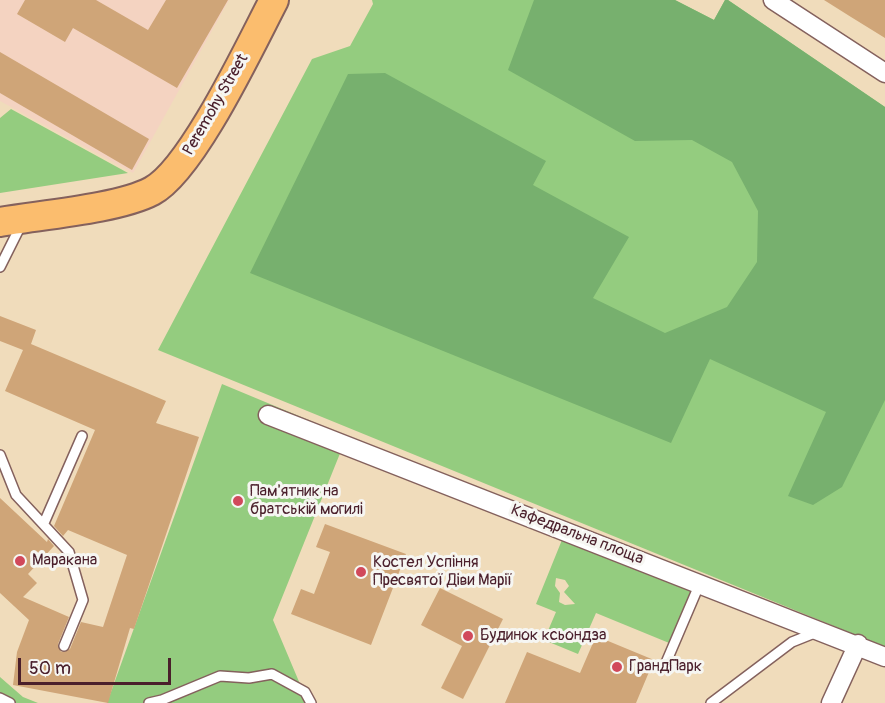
<!DOCTYPE html>
<html>
<head>
<meta charset="utf-8">
<style>
  body { margin:0 }
  #map { position:relative; width:885px; height:703px; overflow:hidden; background:#f0dcbb; font-family:Pangolin,sans-serif }
  canvas { display:block }
  .scale { position:absolute; left:18px; top:658px; width:153px; height:27px; box-sizing:border-box; border:3px solid #4a1f2b; border-top:0; padding-left:8px; font-size:18px; line-height:21px; white-space:nowrap; color:#4a1f2b; -webkit-text-stroke:4px #f6f6f2; paint-order:stroke }
</style>
</head>
<body>
<div id="map">
<canvas width="885" height="703"></canvas>
<div class="scale">50 m</div>
</div>
<script>
const ctx = document.querySelector('canvas').getContext('2d');
ctx.lineJoin = 'round';
function fill(path, color) {
  ctx.fillStyle = color;
  ctx.fill(path, 'evenodd');
}
function strokePath(path, color, width, dash) {
  ctx.strokeStyle = color;
  ctx.lineWidth = width;
  ctx.lineCap = dash ? 'butt' : 'round';
  ctx.setLineDash(dash || []);
  ctx.stroke(path);
}
function write(font, color, halo, rows, align = 'center') {
  ctx.font = font + ' Pangolin,sans-serif';
  ctx.lineWidth = 6;
  ctx.setLineDash([]);
  ctx.textBaseline = 'middle';
  ctx.strokeStyle = halo;
  ctx.fillStyle = color;
  for (const [text, x, y, turn = 0] of rows) {
    ctx.save();
    ctx.translate(x, y);
    ctx.rotate((+turn || 0) * Math.PI / 180);
    ctx.textAlign = isNaN(turn) ? turn : align;
    if (halo) ctx.strokeText(text, 0, 0);
    ctx.fillText(text, 0, 0);
    ctx.restore();
  }
}
fill(new Path2D(`
  M 0,0 L 229,0 L 133,173 L 0,101 Z`), '#f4d3c1');
fill(new Path2D(`
  M 372,0 L 675,0 L 714,20 L 725,0 L 728,0 L 885,107 L 885,647 L 158,350 L 312,59 L 350,46 L 373,4 Z
  M 11,109 L 128,173 L 0,193 L 0,118 Z
  M 222,384 L 347,436 L 273,620 L 308,703 L 107,703 Z
  M 566,530 L 700,583 L 674,645 L 596,613 L 578,654 L 544,640 L 556,612 L 536,604 ZM 556,578 L 565,580 L 569,586 L 564,592 L 575,604 L 565,605 L 559,602 L 560,593 L 555,586 Z
  M 0,677 L 23,697 L 38,703 L 0,703 Z`), '#94cc7f');
fill(new Path2D(`
  M 534,0 L 675,0 L 714,20 L 725,0 L 728,0 L 885,107 L 885,400 L 842,487 L 813,505 L 788,496 L 826,412 L 710,359 L 671,443 L 250,273 L 348,74 L 385,73 L 546,161 L 533,185 L 629,237 L 593,298 L 665,333 L 727,307 L 757,262 L 758,211 L 732,162 L 692,140 L 635,141 L 508,70 Z`), '#77b06e');
fill(new Path2D(`
  M 25,0 L 96,0 L 148,30 L 166,0 L 228,0 L 177,88 L 73,28 L 65,42 L 17,14 Z
  M 824,0 L 885,0 L 885,38 L 851,17 Z
  M 0,52 L 149,139 L 132,170 L 0,93 Z
  M 0,316 L 36,330 L 31,344 L 166,401 L 156,423 L 199,437 L 134,629 L 130,628 L 108,703 L 13,685 L 17,652 L 29,620 L 0,593 L 0,498 L 47,542 L 48,539 L 54,546 L 28,574 L 37,583 L 23,597 L 69,617 L 58,644 L 61,652 L 70,649 L 81,622 L 103,627 L 127,555 L 68,530 L 63,536 L 54,526 L 95,430 L 5,391 L 23,350 L 0,341 Z
  M 325,524 L 406,554 L 371,645 L 291,614 L 301,589 L 314,594 L 330,552 L 316,547 Z
  M 440,588 L 503,619 L 463,699 L 441,688 L 462,646 L 421,625 Z
  M 596,636 L 654,660 L 636,703 L 505,703 L 527,652 L 580,673 Z`), '#cfa578');
const lane = new Path2D(`
  M 0,267 L 21,225
  M 0,455 L 16,495 L 69,552 L 83,600 L 64,646
  M 44,523 L 82,436
  M 665,665 L 700,583
  M 0,698 L 10,703
  M 149,703 L 162,700 L 220,676 L 249,678 L 272,674 L 305,692 L 311,703
  M 711,703 L 792,642 L 817,632`);
const street = new Path2D(`
  M 773,0 L 885,73
  M 268,415 L 885,657
  M 831,703 L 858,644`);
const primary = new Path2D(`
  M 0,222 C 40,215 118,209 152,191 C 192,170 251,44 274,0`);
strokePath(lane, '#84615d', 12);
strokePath(street, '#84615d', 21);
strokePath(primary, '#84615d', 32);
strokePath(lane, '#fff', 9);
strokePath(street, '#fff', 18);
strokePath(primary, '#fbbd6e', 28);
for (const [x, y, r, color] of [
  [238,501,6,"#d1495b"],
  [20,561,6,"#d1495b"],
  [361,572,6,"#d1495b"],
  [468,636,6,"#d1495b"],
  [617,667,6,"#d1495b"]
]) {
  const dot = new Path2D();
  dot.arc(x, y, r, 0, 2 * Math.PI);
  ctx.fillStyle = color;
  ctx.fill(dot);
  strokePath(dot, '#f6f6f2', 2);
}
write('16px', '#4a1f2b', '#f6f6f2', [
  ["Peremohy Street",216,105,-60],
  ["Кафедральна площа",577,535,21]
]);
write('16px', '#4a1f2b', '#f6f6f2', [
  ["Пам'ятник на",250,492],
  ["братській могилі",250,510],
  ["Маракана",32,561],
  ["Костел Успіння",373,563],
  ["Пресвятої Діви Марії",373,581],
  ["Будинок ксьондза",480,636],
  ["ГрандПарк",629,667]
], 'left');
</script>
</body>
</html>
